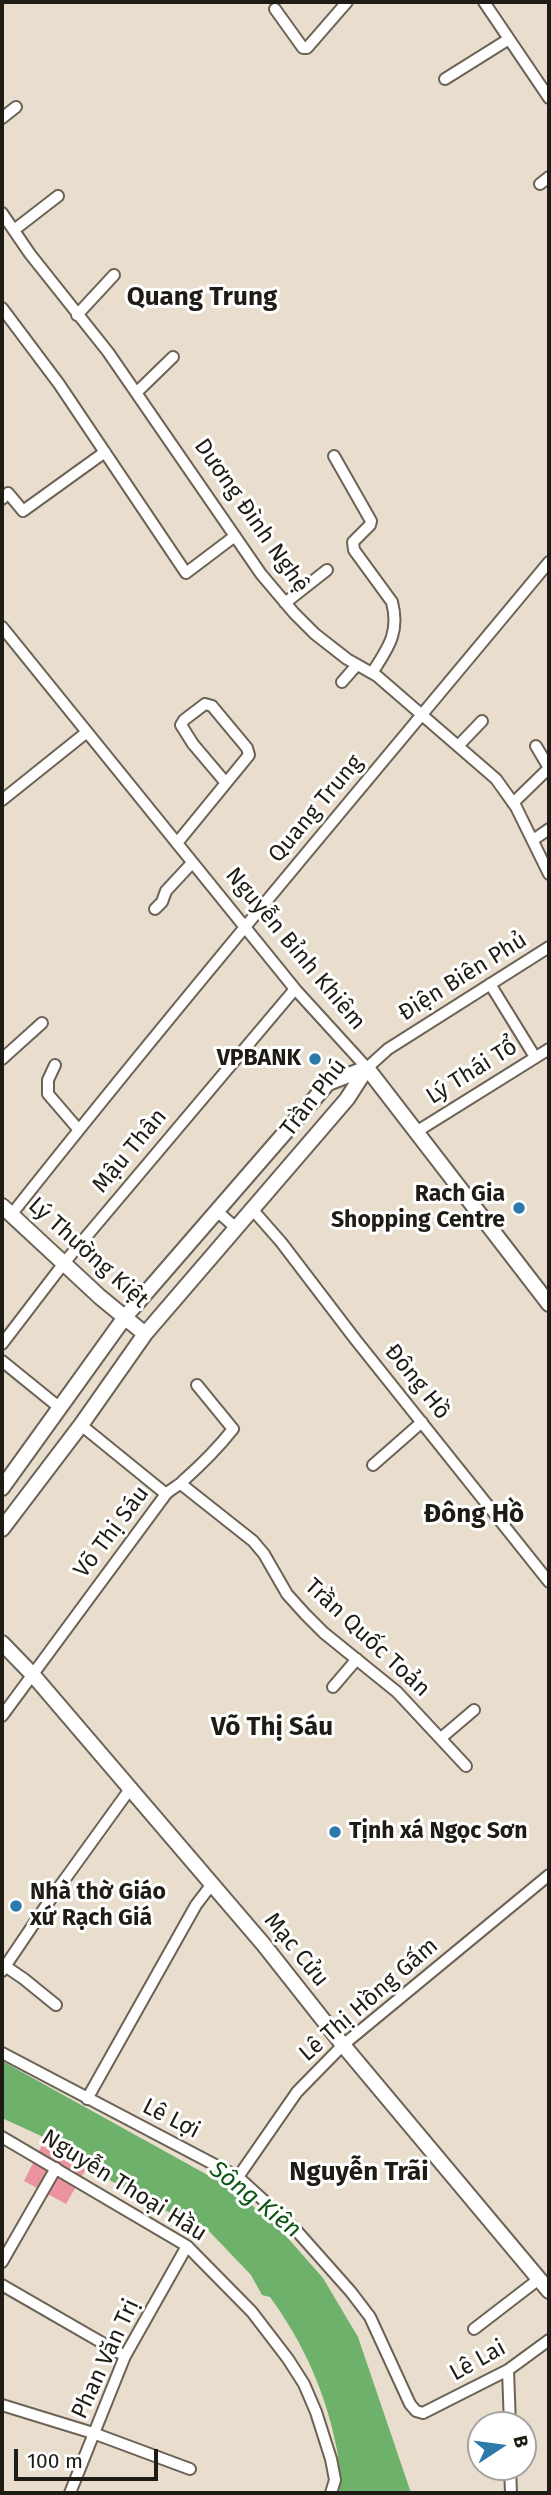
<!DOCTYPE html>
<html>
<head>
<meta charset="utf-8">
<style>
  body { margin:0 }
  #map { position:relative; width:551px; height:2495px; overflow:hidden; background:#e9dece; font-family:"Fira Sans",sans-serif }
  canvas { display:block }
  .frame { position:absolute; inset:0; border:4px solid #1f1b15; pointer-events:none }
  .north { position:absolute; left:467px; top:2411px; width:70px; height:70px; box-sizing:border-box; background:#fff; border:2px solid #a5a4a1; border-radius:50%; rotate:77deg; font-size:19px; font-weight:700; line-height:28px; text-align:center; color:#1f1b15 }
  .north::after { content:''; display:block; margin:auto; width:24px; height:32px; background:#2d79ac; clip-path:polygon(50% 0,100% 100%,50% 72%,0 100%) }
  .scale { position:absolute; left:14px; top:2449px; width:144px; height:32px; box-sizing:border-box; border:4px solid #1f1b15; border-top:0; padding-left:9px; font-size:21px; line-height:24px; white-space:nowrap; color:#1f1b15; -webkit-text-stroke:5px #fff; paint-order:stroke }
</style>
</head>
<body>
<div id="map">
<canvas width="551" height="2495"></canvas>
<div class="frame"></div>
<div class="north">B</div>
<div class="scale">100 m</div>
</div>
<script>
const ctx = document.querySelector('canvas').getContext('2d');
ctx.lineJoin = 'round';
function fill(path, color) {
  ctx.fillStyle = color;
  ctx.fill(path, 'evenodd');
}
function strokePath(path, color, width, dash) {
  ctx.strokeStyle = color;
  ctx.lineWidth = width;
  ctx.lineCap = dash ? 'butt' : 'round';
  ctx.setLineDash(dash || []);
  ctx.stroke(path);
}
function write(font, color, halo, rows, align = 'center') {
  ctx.font = font + ' "Fira Sans",sans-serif';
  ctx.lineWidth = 6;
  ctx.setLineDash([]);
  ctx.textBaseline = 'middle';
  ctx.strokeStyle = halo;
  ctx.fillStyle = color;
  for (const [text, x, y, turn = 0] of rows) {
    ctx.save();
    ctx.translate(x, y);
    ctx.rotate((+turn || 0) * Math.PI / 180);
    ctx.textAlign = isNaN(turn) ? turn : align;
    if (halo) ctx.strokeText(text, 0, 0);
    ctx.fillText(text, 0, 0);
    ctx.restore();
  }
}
fill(new Path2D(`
  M 51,2127 L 94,2155 L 66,2204 L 24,2181 Z`), '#ec939f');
fill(new Path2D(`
  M 2,2061 L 231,2188 L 278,2227 L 323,2278 L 358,2337 L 411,2493 L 340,2493 C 335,2480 340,2464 337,2450 C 326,2393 304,2344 270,2297 L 262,2295 L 251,2275 L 207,2229 L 185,2221 L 80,2164 L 65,2147 L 2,2118 Z`), '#6db16a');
const minor = new Path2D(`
  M 484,2 L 549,98
  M 275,9 L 303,48 L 307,48 L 347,2
  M 445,79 L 509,39
  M 2,118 L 16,107
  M 540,184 L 549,177
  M 2,213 L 30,254 L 108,352 L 261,574 L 294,613 L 315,634 L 347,659 L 377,676 L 496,779 L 516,807 L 549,874
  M 14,230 L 58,196
  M 2,308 L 59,384 L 186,573 L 235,536
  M 77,315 L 114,275
  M 137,392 L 173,357
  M 334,456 L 371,521 L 370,525 L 353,542 L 354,550 L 392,602 C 400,633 388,648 372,673
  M 2,499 L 8,493 L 23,511 L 105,452
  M 285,603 L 327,570
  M 2,627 L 295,989 L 367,1068 L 388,1049 L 549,947
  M 342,682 L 356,666
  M 459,745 L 482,721
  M 536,746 L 549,768
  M 2,800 L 87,732
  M 513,803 L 549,768
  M 533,840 L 549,829
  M 177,843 L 249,755 L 247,748 L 212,706 L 205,704 L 184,720 L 181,725 L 193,744 L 226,783
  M 155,909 L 162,902 L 166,891 L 192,863
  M 490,984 L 535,1057
  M 2,1059 L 42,1023
  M 55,1065 L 48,1080 L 48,1094 L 79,1130
  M 416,1132 L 549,1049
  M 252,1209 L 281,1242 L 355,1339 L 549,1582
  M 218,1212 L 236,1228
  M 11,1215 C 186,994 369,779 549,562
  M 2,1344 L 64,1263 L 295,989
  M 2,1361 L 60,1408
  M 81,1425 L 166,1494
  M 373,1465 L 422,1422
  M 181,1484 L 253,1541 L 264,1554 L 287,1594 L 305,1614 L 324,1633 L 397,1692 L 466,1766
  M 333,1687 L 357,1659
  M 2,1716 L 166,1494 C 172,1488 179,1486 184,1480 C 202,1464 218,1448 233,1429 L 197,1385
  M 441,1738 L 474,1710
  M 5,1966 L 24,1979 L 56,2005
  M 2,1971 L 52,1897 L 130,1789
  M 2,2053 L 238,2177 L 296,2230 L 351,2292 L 370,2317 L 410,2404 L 416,2411 L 423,2413 L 508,2370 L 549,2340
  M 87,2099 L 196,1905 L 212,1884
  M 2,2137 L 187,2246 L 252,2312 L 288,2359 L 304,2384 L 316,2412 L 331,2459 L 335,2480 L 331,2493
  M 238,2177 L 297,2092 L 343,2045 L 549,1875
  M 2,2262 L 56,2168
  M 2,2285 L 125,2356
  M 474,2329 L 539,2279
  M 508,2370 L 510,2425
  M 2,2405 L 93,2433 L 190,2469
  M 510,2467 L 511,2493
  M 70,2493 L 125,2356 L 187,2246`);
const major = new Path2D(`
  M 367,1068 L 549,1304
  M 2,1206 L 100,1297 L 145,1334
  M 2,1488 L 125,1317 L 328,1083 L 367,1068
  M 2,1529 L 81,1425 L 145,1334 L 347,1099 L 367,1068
  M 2,1643 L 33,1675 L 264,1945 L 343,2045 L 549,2291`);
strokePath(minor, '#6c6255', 14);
strokePath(major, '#6c6255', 18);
strokePath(minor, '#fff', 10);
strokePath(major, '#fff', 14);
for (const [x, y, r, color] of [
  [315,1059,7,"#2d79ac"],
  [519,1208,7,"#2d79ac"],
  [335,1832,7,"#2d79ac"],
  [16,1906,7,"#2d79ac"]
]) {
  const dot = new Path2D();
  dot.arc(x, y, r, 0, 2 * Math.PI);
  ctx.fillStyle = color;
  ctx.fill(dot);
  strokePath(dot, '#fff', 2.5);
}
write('23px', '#1f1b15', '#fff', [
  ["Dương Đình Nghệ",251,516,55],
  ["Quang Trung",316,809,-50],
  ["Nguyễn Bỉnh Khiêm",295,949,50],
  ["Điện Biên Phủ",463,977,-32],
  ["Lý Thái Tổ",472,1072,-32],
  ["Trần Phú",314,1098,-52],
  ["Mậu Thân",130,1151,-50],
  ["Lý Thường Kiệt",88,1253,42],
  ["Đông Hồ",417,1382,51],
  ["Võ Thị Sáu",112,1532,-53],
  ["Trần Quốc Toản",367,1638,43],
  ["Mạc Cửu",296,1950,51],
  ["Lê Thị Hồng Gấm",369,2000,-41],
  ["Lê Lợi",171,2119,27],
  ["Nguyễn Thoại Hầu",124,2186,32],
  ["Phan Văn Trị",106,2359,-65],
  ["Lê Lai",478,2361,-29]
]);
write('bold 23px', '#1f1b15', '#fff', [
  ["VPBANK",301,1059],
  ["Rach Gia",505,1195],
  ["Shopping Centre",505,1221],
  ["Tịnh xá Ngọc Sơn",349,1832,"left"],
  ["Nhà thờ Giáo",30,1893,"left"],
  ["xứ Rạch Giá",30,1919,"left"]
], 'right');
write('italic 24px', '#0a550f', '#fff', [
  ["Sông Kiên",255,2200,38]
]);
write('bold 26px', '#1f1b15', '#fff', [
  ["Quang Trung",202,298],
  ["Đông Hồ",474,1515],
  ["Võ Thị Sáu",272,1728],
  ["Nguyễn Trãi",359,2173]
]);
</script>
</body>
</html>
